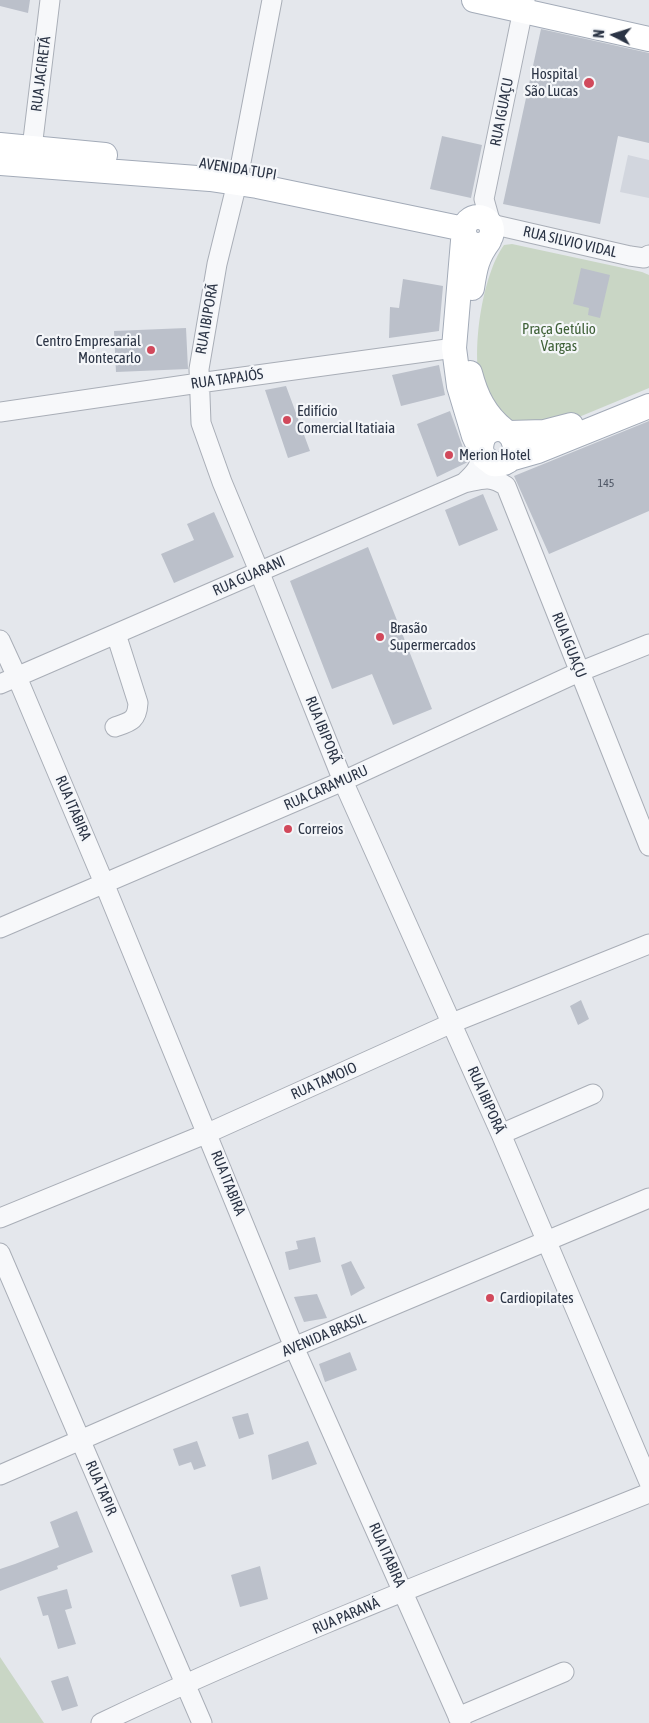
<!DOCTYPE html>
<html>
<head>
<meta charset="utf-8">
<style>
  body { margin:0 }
  #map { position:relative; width:649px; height:1723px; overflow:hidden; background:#e4e7ec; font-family:"Asap Condensed",sans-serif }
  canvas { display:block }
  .north { position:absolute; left:589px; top:10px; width:50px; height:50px; -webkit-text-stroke:4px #f4f6f9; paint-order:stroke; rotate:275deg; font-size:14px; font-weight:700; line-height:20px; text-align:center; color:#2b3445 }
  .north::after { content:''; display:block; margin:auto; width:18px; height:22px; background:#2b3445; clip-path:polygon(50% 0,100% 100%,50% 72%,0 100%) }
</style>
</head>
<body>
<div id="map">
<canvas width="649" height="1723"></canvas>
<div class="north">N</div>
</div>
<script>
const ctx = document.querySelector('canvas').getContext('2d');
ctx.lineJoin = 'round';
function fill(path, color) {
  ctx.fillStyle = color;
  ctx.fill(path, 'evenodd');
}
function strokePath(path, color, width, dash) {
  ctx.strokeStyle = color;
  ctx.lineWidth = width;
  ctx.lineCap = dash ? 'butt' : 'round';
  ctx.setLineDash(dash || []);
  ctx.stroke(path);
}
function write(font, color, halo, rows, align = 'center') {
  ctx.font = font + ' "Asap Condensed",sans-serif';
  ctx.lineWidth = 4.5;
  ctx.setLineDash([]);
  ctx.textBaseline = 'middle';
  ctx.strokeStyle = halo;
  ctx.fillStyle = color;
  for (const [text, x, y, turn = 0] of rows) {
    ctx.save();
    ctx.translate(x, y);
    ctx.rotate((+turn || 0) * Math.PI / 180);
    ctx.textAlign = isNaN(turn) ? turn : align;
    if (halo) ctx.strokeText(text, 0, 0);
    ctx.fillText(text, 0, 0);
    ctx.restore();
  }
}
fill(new Path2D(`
  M 628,155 L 649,160 L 649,198 L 620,192 Z`), '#d2d6de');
fill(new Path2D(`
  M 512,244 L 642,272 L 649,275 L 649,388 L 562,424 L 504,422 C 498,413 486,401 482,391 C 470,355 482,275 504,245 Z
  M 0,1657 L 44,1723 L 0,1723 Z`), '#c9d6c5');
fill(new Path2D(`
  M 0,0 L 30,0 L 28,13 L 0,6 Z
  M 541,29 L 649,53 L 649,143 L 618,136 L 600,224 L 503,204 Z
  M 442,136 L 482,145 L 471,198 L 430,189 Z
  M 581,268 L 610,275 L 600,318 L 588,315 L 589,308 L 573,304 Z
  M 403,279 L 443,286 L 439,331 L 389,338 L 390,307 L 399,308 Z
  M 186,328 L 188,369 L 116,372 L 114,331 Z
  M 439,365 L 445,395 L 401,406 L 392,375 Z
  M 286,386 L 310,451 L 288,458 L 265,390 Z
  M 450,411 L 468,462 L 437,477 L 417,424 Z
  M 649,421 L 649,511 L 549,554 L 514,476 Z
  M 483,494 L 498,530 L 459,546 L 445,510 Z
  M 214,512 L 234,557 L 174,583 L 161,554 L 194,540 L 187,524 Z
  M 368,547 L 432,709 L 393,725 L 372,674 L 332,689 L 290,581 Z
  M 581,1000 L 589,1019 L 578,1025 L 570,1006 Z
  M 315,1237 L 321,1262 L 289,1270 L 285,1252 L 298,1249 L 296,1241 Z
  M 351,1261 L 365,1288 L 351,1296 L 341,1265 Z
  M 317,1294 L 327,1318 L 304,1322 L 294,1297 Z
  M 350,1352 L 357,1370 L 325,1382 L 319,1364 Z
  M 248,1413 L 254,1434 L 239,1439 L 232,1417 Z
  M 197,1441 L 206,1466 L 194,1470 L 191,1462 L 179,1466 L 173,1449 Z
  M 308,1441 L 317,1464 L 272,1480 L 268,1455 Z
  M 77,1511 L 93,1552 L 57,1566 L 58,1569 L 0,1591 L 0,1569 L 15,1564 L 59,1547 L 50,1522 Z
  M 260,1566 L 268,1599 L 240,1607 L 231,1575 Z
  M 67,1589 L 72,1608 L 65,1610 L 76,1644 L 58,1649 L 48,1615 L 43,1616 L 37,1597 Z
  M 68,1676 L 78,1706 L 62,1711 L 51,1681 Z`), '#bbc0ca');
const minor = new Path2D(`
  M 272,0 L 237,183 L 217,264 L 199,369 L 201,423 L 222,482 L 259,571 L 343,781 L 501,1134 L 649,1482
  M 525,0 L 484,199 L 491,224 L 630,256 L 644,258 L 649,255
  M 32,148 L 50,0
  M 0,412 L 199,383 L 454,348
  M 464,483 C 483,479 489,475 506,486 L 649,846
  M 0,640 L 17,677 L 104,883 L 294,1347 L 461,1723
  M 0,684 L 464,483 C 475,473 481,467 481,451
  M 115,727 C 130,722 137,721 138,703 L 116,634
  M 0,928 L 343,781 L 579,672 L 649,644
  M 501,1134 L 593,1094
  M 0,1218 L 208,1133 L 452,1023 L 649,944
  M 0,1253 L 202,1723
  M 0,1475 L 294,1347 L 649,1198
  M 458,1717 L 564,1672
  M 101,1723 C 280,1638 465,1567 649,1493`);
const major = new Path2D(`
  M 474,0 L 649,39
  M 0,145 L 105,155
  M 0,163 L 210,179 L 257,186 L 464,229 L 454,348 L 459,386 L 474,436 L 484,457 L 493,464 C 528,467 516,419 490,431 C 482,435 481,443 481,451
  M464 231a14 14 0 1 1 28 0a14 14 0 1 1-28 0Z
  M 472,288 C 475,268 477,257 489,241
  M 470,373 C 476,396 485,415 504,430
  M 509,433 L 544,432 L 571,425
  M 510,459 L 538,451 L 649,406`);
strokePath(minor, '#a9aeb7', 21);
strokePath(major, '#a3abb8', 26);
strokePath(minor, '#f7f8fa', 19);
strokePath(major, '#fff', 24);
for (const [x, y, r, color] of [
  [589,83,6,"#d1495b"],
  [151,350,5,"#d1495b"],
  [287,420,5,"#d1495b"],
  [449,455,5,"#d1495b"],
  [380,637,5,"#d1495b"],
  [288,829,5,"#d1495b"],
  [490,1298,5,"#d1495b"]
]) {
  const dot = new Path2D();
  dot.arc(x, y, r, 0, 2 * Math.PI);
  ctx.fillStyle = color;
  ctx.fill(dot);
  strokePath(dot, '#f4f6f9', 2);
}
write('12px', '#4f5766', null, [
  ["145",606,483]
]);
write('15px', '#2b3445', '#f4f6f9', [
  ["RUA JACIRETÃ",41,74,-83],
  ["RUA IGUAÇU",502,112,-79],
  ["AVENIDA TUPI",238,169,9],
  ["RUA SILVIO VIDAL",570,242,13],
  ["RUA IBIPORÃ",207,319,-80],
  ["RUA TAPAJÓS",227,379,-8],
  ["RUA GUARANI",249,576,-24],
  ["RUA IGUAÇU",569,645,68],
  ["RUA IBIPORÃ",323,730,68],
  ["RUA CARAMURU",326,788,-24],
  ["RUA ITABIRA",73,808,67],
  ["RUA TAMOIO",324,1081,-24],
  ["RUA IBIPORÃ",486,1100,66],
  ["RUA ITABIRA",228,1183,68],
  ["AVENIDA BRASIL",324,1335,-23],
  ["RUA TAPIR",101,1488,67],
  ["RUA ITABIRA",387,1555,66],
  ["RUA PARANÁ",346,1616,-23]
]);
write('15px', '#2b3445', '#f4f6f9', [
  ["Hospital",578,74,"right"],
  ["São Lucas",578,91,"right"],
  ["Centro Empresarial",141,341,"right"],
  ["Montecarlo",141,358,"right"],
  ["Edifício",297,411],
  ["Comercial Itatiaia",297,428],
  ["Merion Hotel",459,455],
  ["Brasão",390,628],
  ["Supermercados",390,645],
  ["Correios",298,829],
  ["Cardiopilates",500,1298]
], 'left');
write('15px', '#3f6138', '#f4f6f9', [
  ["Praça Getúlio",559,329],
  ["Vargas",559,346]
]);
</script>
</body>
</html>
